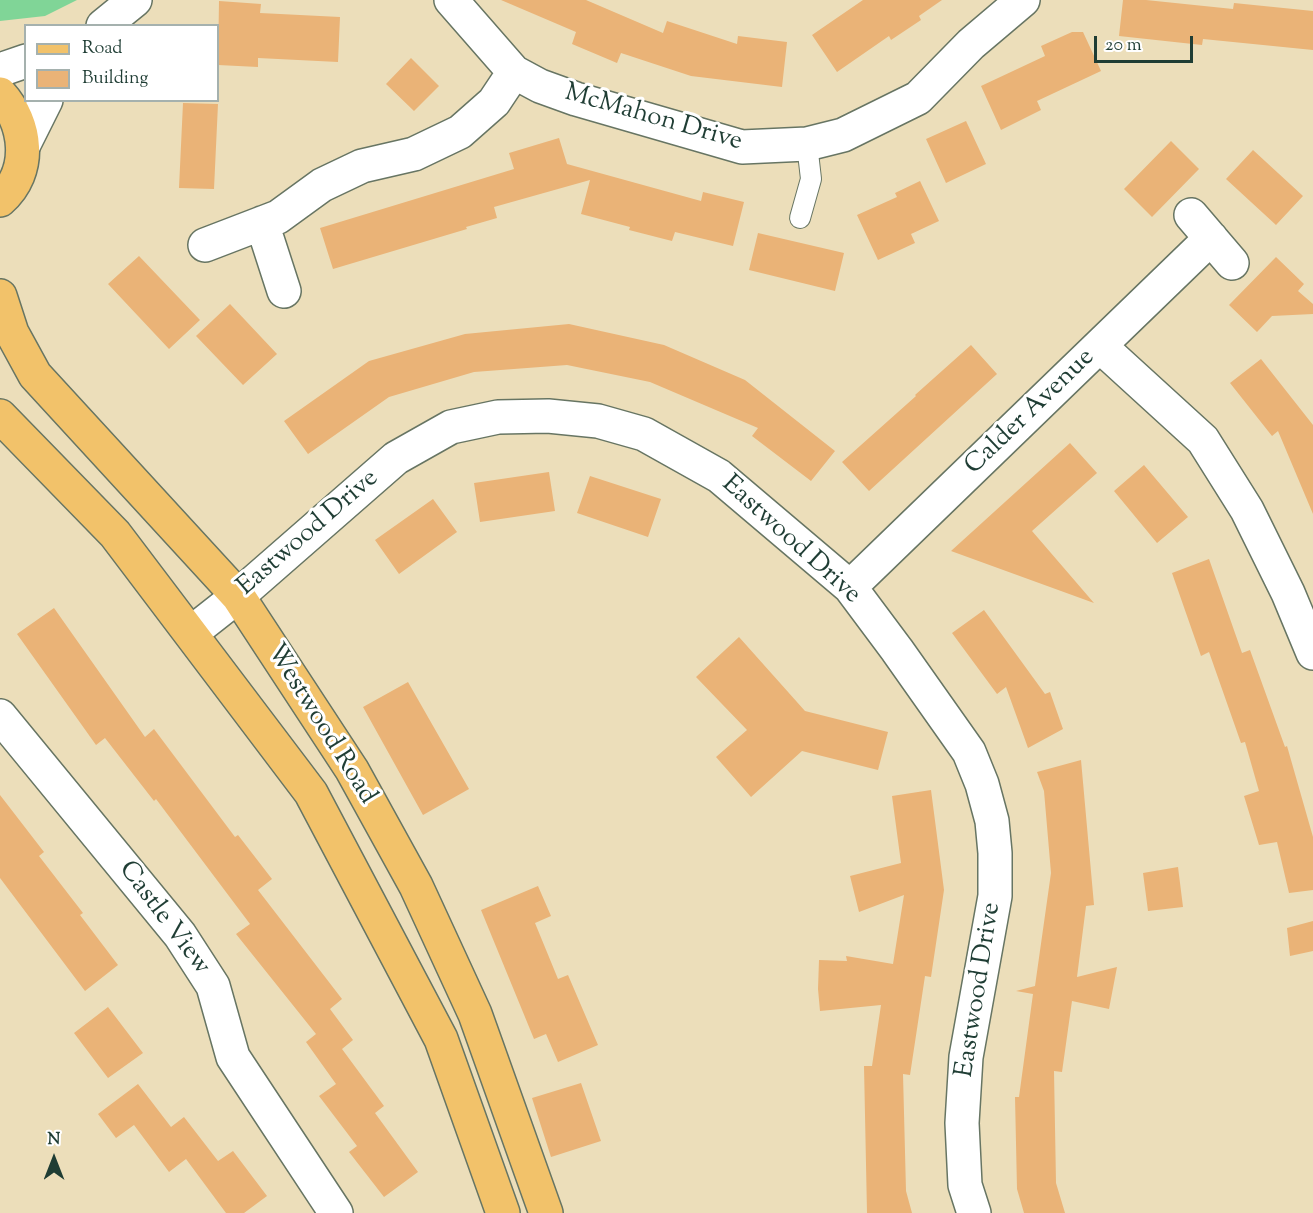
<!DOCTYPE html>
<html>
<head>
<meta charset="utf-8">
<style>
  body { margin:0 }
  #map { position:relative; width:1313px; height:1213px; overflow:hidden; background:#ecdeba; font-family:"Sorts Mill Goudy",serif }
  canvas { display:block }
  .legend { position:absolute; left:24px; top:24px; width:195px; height:78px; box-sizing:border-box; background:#fff; border:2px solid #a5b1ae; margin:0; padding:8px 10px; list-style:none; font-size:18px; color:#1f3d34 }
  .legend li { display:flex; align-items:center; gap:12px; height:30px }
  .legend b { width:30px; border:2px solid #a5b1ae }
  .north { position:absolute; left:24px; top:1129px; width:60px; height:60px; -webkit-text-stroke:4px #fff; paint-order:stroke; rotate:0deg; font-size:16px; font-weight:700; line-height:24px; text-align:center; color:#1f3d34 }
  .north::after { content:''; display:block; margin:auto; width:21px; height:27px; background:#1f3d34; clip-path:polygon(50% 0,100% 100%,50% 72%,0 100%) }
  .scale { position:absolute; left:1094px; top:36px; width:99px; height:27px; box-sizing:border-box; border:3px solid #1f3d34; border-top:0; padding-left:8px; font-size:18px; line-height:21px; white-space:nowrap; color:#1f3d34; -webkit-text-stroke:4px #fff; paint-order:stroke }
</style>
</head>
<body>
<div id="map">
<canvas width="1313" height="1213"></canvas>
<ul class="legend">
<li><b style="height:8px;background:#f2c26a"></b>Road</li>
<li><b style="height:16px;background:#eab377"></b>Building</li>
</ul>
<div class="north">N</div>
<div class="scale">20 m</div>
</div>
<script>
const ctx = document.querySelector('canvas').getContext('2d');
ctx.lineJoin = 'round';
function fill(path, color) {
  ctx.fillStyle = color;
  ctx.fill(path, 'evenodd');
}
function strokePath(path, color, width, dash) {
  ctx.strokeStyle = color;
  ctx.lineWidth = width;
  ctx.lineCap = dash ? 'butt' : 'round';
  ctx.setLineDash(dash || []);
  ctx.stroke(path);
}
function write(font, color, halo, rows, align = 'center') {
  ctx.font = font + ' "Sorts Mill Goudy",serif';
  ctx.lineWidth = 6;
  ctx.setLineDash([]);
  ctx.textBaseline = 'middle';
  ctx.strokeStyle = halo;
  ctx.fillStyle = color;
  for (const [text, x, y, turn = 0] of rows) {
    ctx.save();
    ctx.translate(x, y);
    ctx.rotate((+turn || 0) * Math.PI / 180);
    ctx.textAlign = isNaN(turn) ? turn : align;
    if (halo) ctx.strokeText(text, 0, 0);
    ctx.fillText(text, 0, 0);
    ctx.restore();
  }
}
fill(new Path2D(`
  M 0,0 L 77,0 L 45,16 L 0,21 Z`), '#80d597');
fill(new Path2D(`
  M 501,0 L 586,0 L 663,33 L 667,21 L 737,44 L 738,36 L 787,42 L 782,87 L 691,76 L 621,53 L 617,63 L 572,44 L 576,32 Z
  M 863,0 L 942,0 L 919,16 L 921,20 L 891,40 L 889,36 L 837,72 L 812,35 Z
  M 1123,0 L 1146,0 L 1233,9 L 1234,3 L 1313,11 L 1313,50 L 1203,39 L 1202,45 L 1119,36 Z
  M 219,1 L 261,4 L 260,13 L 340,17 L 338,62 L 258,58 L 258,67 L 218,65 Z
  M 1072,32 L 1083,32 L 1101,71 L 1037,101 L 1041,110 L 1001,130 L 981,86 L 1045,56 L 1041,46 Z
  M 411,58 L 439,86 L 414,111 L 386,84 Z
  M 183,103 L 218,104 L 214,189 L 179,188 Z
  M 966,121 L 986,164 L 946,183 L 926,139 Z
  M 559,138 L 567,164 L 701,201 L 703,192 L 744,202 L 733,246 L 675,232 L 672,241 L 629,230 L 630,227 L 581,214 L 590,180 L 494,207 L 497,218 L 466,227 L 467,229 L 333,269 L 320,228 L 514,169 L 509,153 Z
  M 1171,141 L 1199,169 L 1152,217 L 1124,189 Z
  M 1253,150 L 1303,196 L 1276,225 L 1226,179 Z
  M 920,181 L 939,221 L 911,234 L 915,243 L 878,260 L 857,215 L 897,197 L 895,193 Z
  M 758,233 L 844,253 L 835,291 L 749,270 Z
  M 139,256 L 200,320 L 169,349 L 108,284 Z
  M 1276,257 L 1304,284 L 1298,291 L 1313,304 L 1313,314 L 1272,316 L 1257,332 L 1229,305 Z
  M 230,304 L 277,354 L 243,385 L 196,336 Z
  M 569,324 L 664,345 L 745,380 L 835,451 L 811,481 L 752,436 L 758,428 L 650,382 L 567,365 L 474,372 L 389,397 L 308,454 L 284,421 L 369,361 L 465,334 Z
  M 971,345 L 997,374 L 869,491 L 842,462 L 916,396 L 915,395 Z
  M 1261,359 L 1313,425 L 1313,514 L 1278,431 L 1272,436 L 1230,383 Z
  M 1070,443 L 1097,473 L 1032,531 L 1094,603 L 951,551 Z
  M 1144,465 L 1188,517 L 1157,543 L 1114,491 Z
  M 549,472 L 555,511 L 480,522 L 474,483 Z
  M 590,476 L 661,499 L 648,537 L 577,513 Z
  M 433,499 L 457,532 L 399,574 L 375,540 Z
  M 1209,559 L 1242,653 L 1250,650 L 1285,747 L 1287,746 L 1313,837 L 1313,890 L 1289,893 L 1277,842 L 1259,845 L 1244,796 L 1259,791 L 1245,742 L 1241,743 L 1209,652 L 1201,656 L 1172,573 Z
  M 54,608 L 145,737 L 154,729 L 235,837 L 238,835 L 272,879 L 258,890 L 342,999 L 330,1009 L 353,1040 L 342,1049 L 384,1106 L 375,1113 L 418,1172 L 384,1197 L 349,1152 L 357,1146 L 319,1096 L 336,1084 L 306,1042 L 316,1034 L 236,934 L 250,924 L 156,799 L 154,801 L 105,738 L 96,745 L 17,634 Z
  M 984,610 L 1045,694 L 1050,692 L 1063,729 L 1028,748 L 1006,687 L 997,694 L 952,633 Z
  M 739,637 L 805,711 L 888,732 L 878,770 L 802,751 L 751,797 L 716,757 L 747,730 L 696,677 Z
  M 408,682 L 469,789 L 423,815 L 363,707 Z
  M 1081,760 L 1094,905 L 1086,906 L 1077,977 L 1117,967 L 1109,1009 L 1072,1001 L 1062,1072 L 1054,1071 L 1056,1183 L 1065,1213 L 1024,1213 L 1017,1189 L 1015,1097 L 1019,1097 L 1033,994 L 1016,991 L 1035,986 L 1051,873 L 1044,791 L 1037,772 Z
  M 931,790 L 944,890 L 931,977 L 925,976 L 910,1075 L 903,1074 L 906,1191 L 912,1213 L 867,1213 L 864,1066 L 872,1066 L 881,1005 L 820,1011 L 818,989 L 819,960 L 847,961 L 846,956 L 893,964 L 904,895 L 859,912 L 850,876 L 901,863 L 892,796 Z
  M 0,795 L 44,852 L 39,856 L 83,913 L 80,915 L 118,965 L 85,991 L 0,878 Z
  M 1178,867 L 1183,907 L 1148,911 L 1143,873 Z
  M 538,886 L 551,916 L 535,923 L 558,979 L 568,975 L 598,1045 L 558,1062 L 546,1034 L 534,1039 L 481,910 Z
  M 1313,921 L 1313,951 L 1290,956 L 1287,928 Z
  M 108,1007 L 143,1053 L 108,1078 L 74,1033 Z
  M 581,1083 L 601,1141 L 551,1157 L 532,1098 Z
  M 138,1084 L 171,1127 L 184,1117 L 218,1161 L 233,1151 L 267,1196 L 244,1213 L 226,1213 L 186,1159 L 169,1172 L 134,1125 L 116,1138 L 98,1114 Z`), '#eab377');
const lane = new Path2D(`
  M 800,218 L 811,179 L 807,144`);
const street = new Path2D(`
  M 451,0 L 514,72 L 540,86 L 576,99 L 742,147 L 807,144 L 843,135 L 918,98 L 971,44 L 1023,0
  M 103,26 L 135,0
  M 0,70 L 26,61
  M 23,146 L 46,100
  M 1191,215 L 1232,263
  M 262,223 L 284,291
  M 205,245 L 278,217 L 322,185 L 362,166 L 414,154 L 460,132 L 494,102 L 514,72
  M 1100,346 L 1203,440 L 1247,510 L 1288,593 L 1313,653
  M 850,587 L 1211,238
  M 191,633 L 238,596 L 396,458 L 451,427 L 498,417 L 548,416 L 598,421 L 644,434 L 719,476 L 850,587 L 897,650 L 969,752 L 982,784 L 992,821 L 995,853 L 995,896 L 966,1057 L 962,1123 L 965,1185 L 974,1213
  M 0,716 L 180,935 L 213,986 L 233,1057 L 336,1213`);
const primary = new Path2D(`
  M 0,94 C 27,124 33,171 0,200
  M 0,296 L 12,333 L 35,375 L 238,596 L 352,770 L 416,886 L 475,1014 L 546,1213
  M 0,416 L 115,534 L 311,793 L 441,1039 L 503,1213`);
strokePath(lane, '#677563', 22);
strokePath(street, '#677563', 36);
strokePath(primary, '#677563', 36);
strokePath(lane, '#fff', 20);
strokePath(street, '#fff', 33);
strokePath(primary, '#f2c26a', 33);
write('26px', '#1f3d34', '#fff', [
  ["McMahon Drive",653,119,16],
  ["Calder Avenue",1031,413,-44],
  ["Eastwood Drive",309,534,-41],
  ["Eastwood Drive",790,541,42],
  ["Westwood Road",320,725,58],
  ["Castle View",163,919,53],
  ["Eastwood Drive",980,990,-81]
]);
</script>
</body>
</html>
